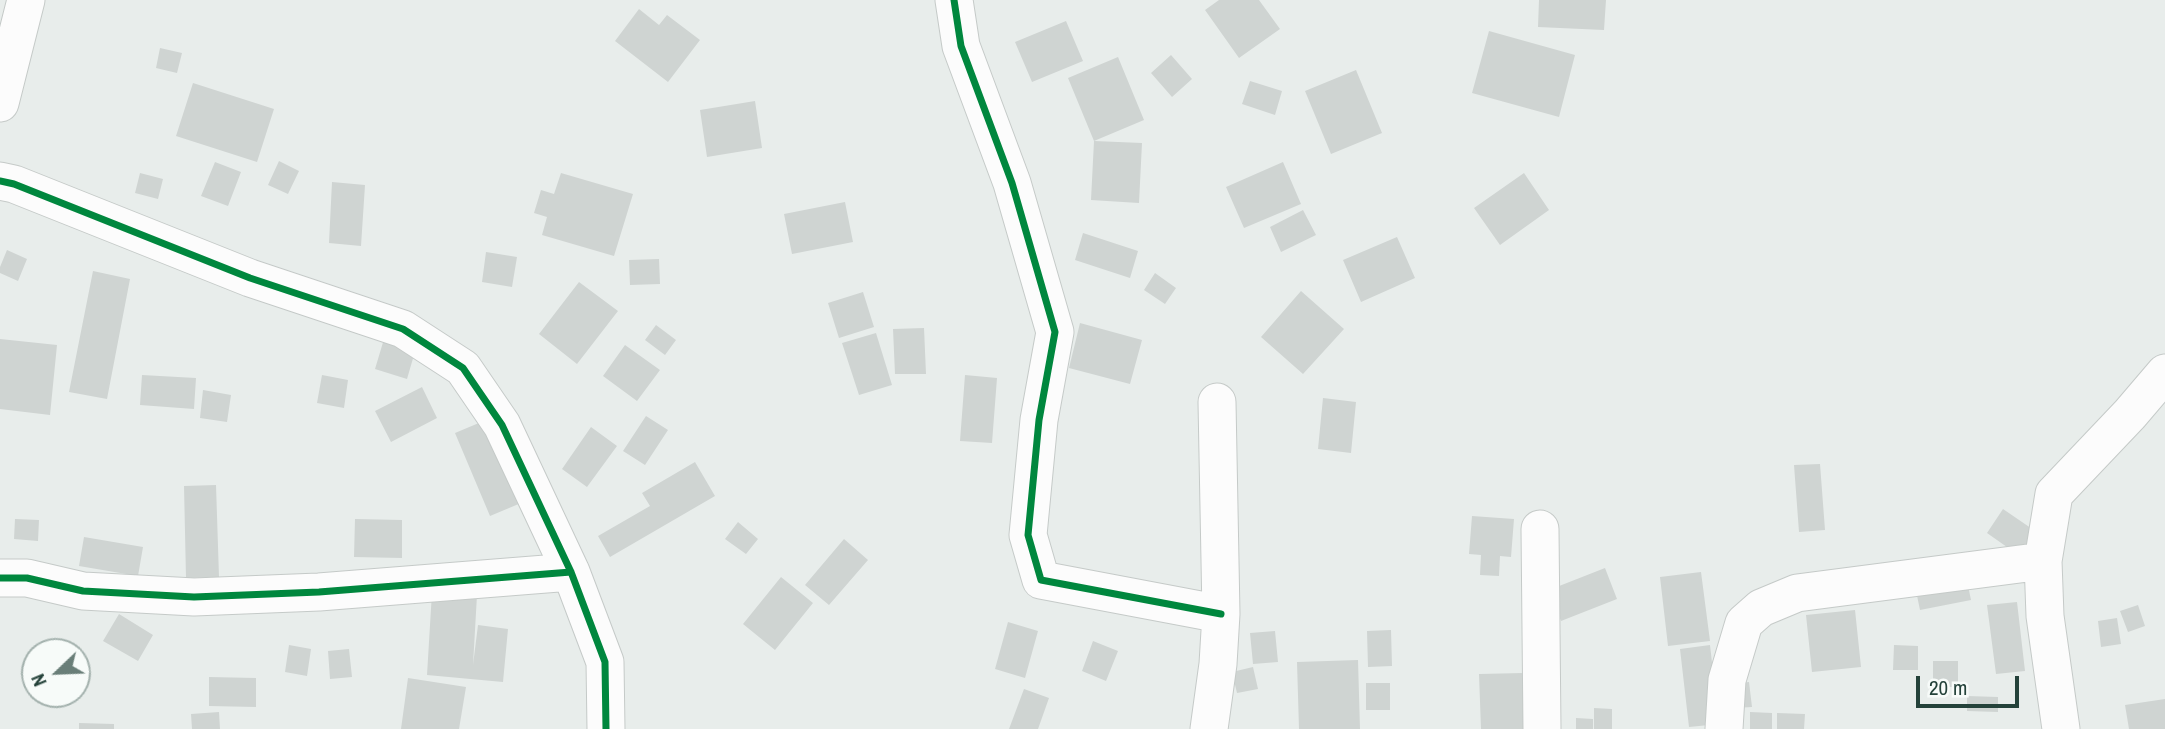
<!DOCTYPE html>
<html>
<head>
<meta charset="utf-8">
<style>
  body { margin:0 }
  #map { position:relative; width:2165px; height:729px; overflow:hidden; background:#e8edeb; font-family:"Archivo Narrow",sans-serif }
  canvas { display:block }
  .north { position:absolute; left:21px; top:638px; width:70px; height:70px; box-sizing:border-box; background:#f7fbf9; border:2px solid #a3b1ad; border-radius:50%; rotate:247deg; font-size:19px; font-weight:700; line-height:28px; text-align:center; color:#24423a }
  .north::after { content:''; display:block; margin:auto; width:24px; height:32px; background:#697e78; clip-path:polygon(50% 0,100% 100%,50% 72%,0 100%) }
  .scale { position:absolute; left:1916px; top:676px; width:103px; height:32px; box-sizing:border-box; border:4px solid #24423a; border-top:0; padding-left:9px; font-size:21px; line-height:24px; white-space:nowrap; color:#24423a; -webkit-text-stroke:5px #f7fbf9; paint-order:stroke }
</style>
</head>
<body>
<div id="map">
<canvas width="2165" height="729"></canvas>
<div class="north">N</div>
<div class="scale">20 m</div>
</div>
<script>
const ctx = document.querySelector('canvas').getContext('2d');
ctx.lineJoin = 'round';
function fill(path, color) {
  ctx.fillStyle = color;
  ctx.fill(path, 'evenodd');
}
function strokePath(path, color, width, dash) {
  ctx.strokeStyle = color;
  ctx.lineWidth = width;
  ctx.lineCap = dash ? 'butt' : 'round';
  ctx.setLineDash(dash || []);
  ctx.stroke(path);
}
fill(new Path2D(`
  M 1219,0 L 1259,0 L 1280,29 L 1239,58 L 1205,10 Z
  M 1539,0 L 1606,0 L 1604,30 L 1538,27 Z
  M 639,9 L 659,25 L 667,15 L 700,40 L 668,82 L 615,41 Z
  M 1066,21 L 1083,61 L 1032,82 L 1015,42 Z
  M 1489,31 L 1575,55 L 1559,117 L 1472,93 Z
  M 160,48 L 182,53 L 177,73 L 156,68 Z
  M 1171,55 L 1192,79 L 1172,97 L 1151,73 Z
  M 1118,57 L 1144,120 L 1094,141 L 1068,78 Z
  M 1356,70 L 1382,133 L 1331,154 L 1305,91 Z
  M 1250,81 L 1282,91 L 1275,115 L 1242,104 Z
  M 193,83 L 274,109 L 257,162 L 176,136 Z
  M 755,101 L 762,148 L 707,157 L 700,110 Z
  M 1094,141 L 1142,143 L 1139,203 L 1091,200 Z
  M 279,161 L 299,171 L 288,194 L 268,185 Z
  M 215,162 L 241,172 L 228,206 L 201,196 Z
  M 1283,162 L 1301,204 L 1244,228 L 1226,187 Z
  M 140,173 L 163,179 L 158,199 L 135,193 Z
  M 561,173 L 633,194 L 614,256 L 542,235 L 547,217 L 534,213 L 541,190 L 554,194 Z
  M 1524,173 L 1549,210 L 1500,245 L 1474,208 Z
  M 332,182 L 365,185 L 361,246 L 329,243 Z
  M 845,202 L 853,242 L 792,254 L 784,214 Z
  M 1303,210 L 1316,235 L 1281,252 L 1270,227 Z
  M 1083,233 L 1138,251 L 1130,278 L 1075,260 Z
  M 1397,237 L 1415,278 L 1361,302 L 1343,260 Z
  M 7,250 L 27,259 L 18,281 L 0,273 L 0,267 Z
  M 486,252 L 517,257 L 512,287 L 482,282 Z
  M 659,259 L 660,284 L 630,285 L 629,260 Z
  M 93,271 L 130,279 L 107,399 L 69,392 Z
  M 1155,273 L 1176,288 L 1165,304 L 1144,290 Z
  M 579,282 L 618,311 L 577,364 L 539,334 Z
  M 1301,291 L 1344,329 L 1303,374 L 1261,337 Z
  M 863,292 L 874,327 L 839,338 L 828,303 Z
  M 1080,323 L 1142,340 L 1130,384 L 1069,368 Z
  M 656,325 L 676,340 L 665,355 L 645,340 Z
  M 924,328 L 926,374 L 895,374 L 893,329 Z
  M 876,333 L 892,385 L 859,395 L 842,343 Z
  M 0,339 L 57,345 L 50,415 L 0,409 Z
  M 384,339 L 416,348 L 407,379 L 375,369 Z
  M 625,345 L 660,370 L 637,401 L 603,376 Z
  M 142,375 L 196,378 L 194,409 L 140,405 Z
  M 322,375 L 348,380 L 344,408 L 317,403 Z
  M 965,375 L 997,378 L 992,443 L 960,441 Z
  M 422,387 L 437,418 L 391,442 L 375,411 Z
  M 203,390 L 231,395 L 227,422 L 200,418 Z
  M 1323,398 L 1356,402 L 1351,453 L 1318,449 Z
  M 646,416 L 668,430 L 645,465 L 623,451 Z
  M 486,420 L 521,503 L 490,516 L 455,433 Z
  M 591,427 L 617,446 L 587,487 L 562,469 Z
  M 695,462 L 715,496 L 610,557 L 598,536 L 650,506 L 642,493 Z
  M 1820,464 L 1825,530 L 1799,532 L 1794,465 Z
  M 216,485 L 219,577 L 186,578 L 184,486 Z
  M 2003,509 L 2041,535 L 2024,559 L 1987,533 Z
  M 1472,516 L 1514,519 L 1511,557 L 1500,556 L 1499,576 L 1480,575 L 1481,555 L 1469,554 Z
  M 15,519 L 39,520 L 38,541 L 14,539 Z
  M 355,519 L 402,520 L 402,558 L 354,557 Z
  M 738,522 L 758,539 L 746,554 L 725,539 Z
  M 84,537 L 143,547 L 138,576 L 79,566 Z
  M 844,539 L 868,560 L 829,605 L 805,585 Z
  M 1605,568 L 1617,599 L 1561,621 L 1549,590 Z
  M 1701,572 L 1710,641 L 1668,646 L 1660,577 Z
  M 1966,576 L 1971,600 L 1920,610 L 1915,586 Z
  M 781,577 L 813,603 L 775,650 L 743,624 Z
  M 432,592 L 477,595 L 473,665 L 478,625 L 508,629 L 503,682 L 427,675 Z
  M 2017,602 L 2025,671 L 1996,674 L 1987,605 Z
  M 2138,605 L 2145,626 L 2128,632 L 2120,611 Z
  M 1855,610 L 1861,667 L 1812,672 L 1806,615 Z
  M 119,614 L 153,635 L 138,661 L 103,641 Z
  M 2117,618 L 2121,644 L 2101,647 L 2098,621 Z
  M 1008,622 L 1038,631 L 1025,678 L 995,669 Z
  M 1391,630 L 1392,666 L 1368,667 L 1367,631 Z
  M 1275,631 L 1278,662 L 1253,664 L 1250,633 Z
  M 1093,641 L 1118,651 L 1106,681 L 1082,671 Z
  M 289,645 L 311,649 L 307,676 L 285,672 Z
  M 1710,645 L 1719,724 L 1689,727 L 1680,649 Z
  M 1894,645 L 1918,646 L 1918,670 L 1893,670 Z
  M 349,649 L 352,677 L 330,679 L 328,651 Z
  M 1358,660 L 1360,729 L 1299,729 L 1297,662 Z
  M 1933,661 L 1958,661 L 1958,687 L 1933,687 Z
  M 1253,667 L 1258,689 L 1237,693 L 1232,672 Z
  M 1523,673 L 1525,729 L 1481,729 L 1479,674 Z
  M 209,677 L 256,678 L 256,707 L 209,706 Z
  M 408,678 L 466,687 L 459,729 L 401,729 Z
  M 1749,682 L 1752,707 L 1735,708 L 1732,684 Z
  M 1366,683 L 1390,683 L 1390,710 L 1366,710 Z
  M 1024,689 L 1049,698 L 1038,729 L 1009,729 Z
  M 1967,696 L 1998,697 L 1998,712 L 1967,711 Z
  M 2165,699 L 2165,729 L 2129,729 L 2125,705 Z
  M 1594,708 L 1612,709 L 1612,729 L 1594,729 Z
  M 219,712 L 220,729 L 192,729 L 191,714 Z
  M 1750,712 L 1772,713 L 1772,729 L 1750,729 Z
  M 1777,713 L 1805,714 L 1804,729 L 1777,729 Z
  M 1576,718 L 1593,719 L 1593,729 L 1576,729 Z
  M 79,723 L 114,724 L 114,729 L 79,729 Z`), '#cfd4d2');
const minor = new Path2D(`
  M 954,0 L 961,46 L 1012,183 L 1055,332 L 1039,420 L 1028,535 L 1041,580 L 1221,614
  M 0,103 L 26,0
  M 0,181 L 14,184 L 250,278 L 403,329 L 463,368 L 502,425 L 571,572 L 605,662 L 606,729
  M 1540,529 L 1542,729
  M 0,578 L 27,578 L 83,591 L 194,597 L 319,592 L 571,572
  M 1209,729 L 1218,664 L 1221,614 L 1217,402
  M 1724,729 L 1727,680 L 1744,623 L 1761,608 L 1797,593 L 2043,561
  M 2061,729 L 2045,616 L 2043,561 L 2054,494 L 2130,414 L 2165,373`);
strokePath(minor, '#c5cac8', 39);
strokePath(minor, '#fcfcfc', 37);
strokePath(new Path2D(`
  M 954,0 L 961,46 L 1012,183 L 1055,332 L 1039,420 L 1028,535 L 1041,580 L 1221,614
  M 0,181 L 14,184 L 250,278 L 403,329 L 463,368 L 502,425 L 571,572 L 605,662 L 606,729
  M 0,578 L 27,578 L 83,591 L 194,597 L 319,592 L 571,572`), '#00873e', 7);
</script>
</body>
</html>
